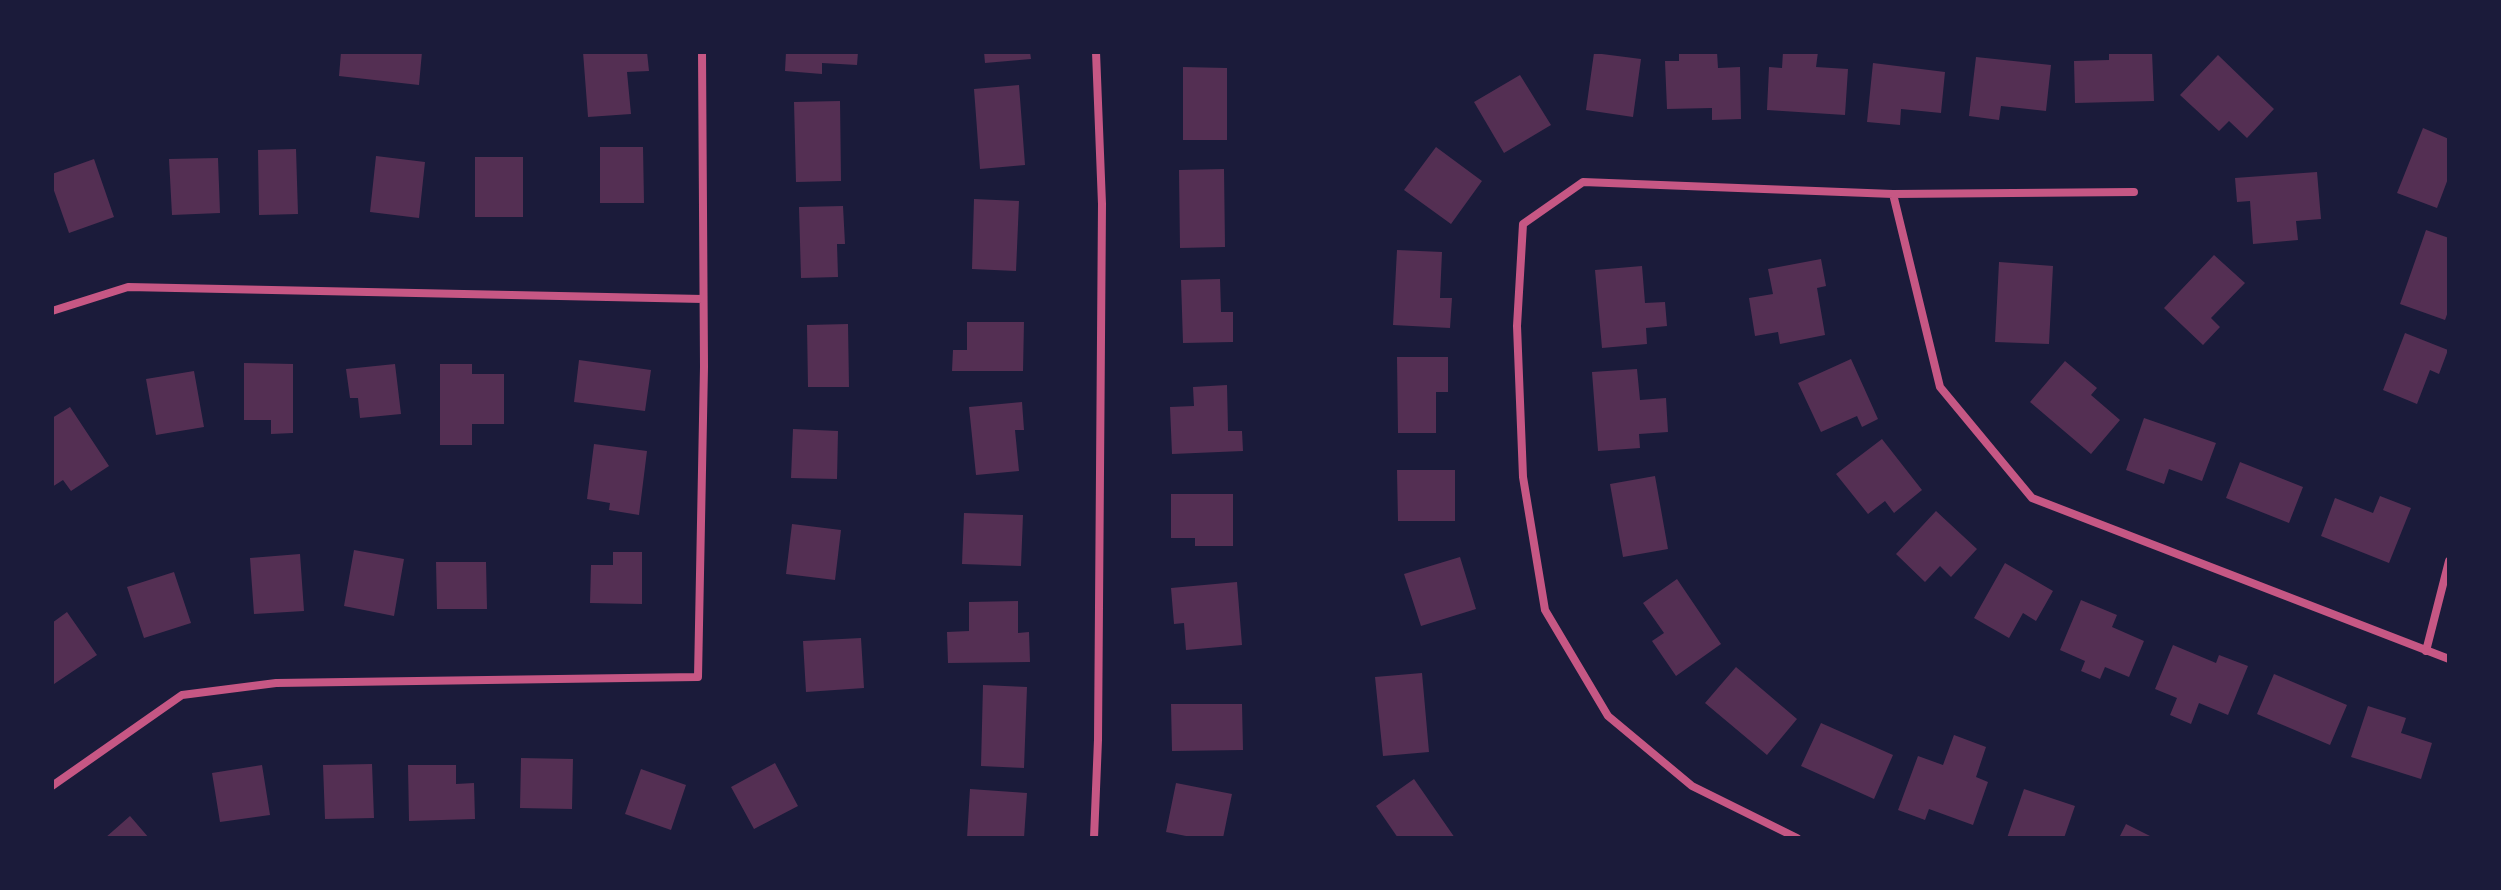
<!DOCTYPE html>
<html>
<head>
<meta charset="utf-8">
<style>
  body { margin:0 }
  #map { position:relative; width:2501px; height:890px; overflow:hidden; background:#1b1b3a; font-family:Lato,sans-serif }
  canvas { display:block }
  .frame { position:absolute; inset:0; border:54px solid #1b1b3a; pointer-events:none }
</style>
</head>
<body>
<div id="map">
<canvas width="2501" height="890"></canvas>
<div class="frame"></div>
</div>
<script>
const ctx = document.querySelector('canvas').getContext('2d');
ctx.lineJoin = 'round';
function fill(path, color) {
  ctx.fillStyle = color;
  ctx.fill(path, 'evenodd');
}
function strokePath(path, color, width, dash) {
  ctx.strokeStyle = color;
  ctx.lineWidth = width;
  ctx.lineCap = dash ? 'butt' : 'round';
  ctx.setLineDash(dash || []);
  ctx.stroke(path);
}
fill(new Path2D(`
  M 341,52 L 422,52 L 419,85 L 339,76 Z
  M 583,52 L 647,52 L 649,71 L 627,72 L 631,114 L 588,117 Z
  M 786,52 L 858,52 L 857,65 L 822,63 L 822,74 L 785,71 Z
  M 984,52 L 1030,52 L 1031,59 L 985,63 Z
  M 1679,52 L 1717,52 L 1718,68 L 1740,67 L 1741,119 L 1712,120 L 1712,108 L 1667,109 L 1665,61 L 1679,61 Z
  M 1783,52 L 1818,52 L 1816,67 L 1848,69 L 1845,115 L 1767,110 L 1769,67 L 1782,68 Z
  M 2152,52 L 2154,101 L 2075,103 L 2074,61 L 2109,60 L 2109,53 Z
  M 1594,53 L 1641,59 L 1633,117 L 1586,110 Z
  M 2218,55 L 2274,109 L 2247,138 L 2229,121 L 2219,131 L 2180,95 Z
  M 1976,57 L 2051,65 L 2046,111 L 2001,106 L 1999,120 L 1969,116 Z
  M 1873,63 L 1945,72 L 1941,113 L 1901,109 L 1900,125 L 1867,122 Z
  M 1183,67 L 1227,68 L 1227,140 L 1183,140 Z
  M 1520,75 L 1551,125 L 1504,153 L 1474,102 Z
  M 1019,85 L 1025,165 L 980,169 L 974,89 Z
  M 840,101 L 841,181 L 796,182 L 794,102 Z
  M 2423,128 L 2449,139 L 2449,176 L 2437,208 L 2397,193 Z
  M 600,147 L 643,147 L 644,203 L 600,203 Z
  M 1436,147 L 1482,181 L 1451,224 L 1404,190 Z
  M 296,149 L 298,214 L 259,215 L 258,150 Z
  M 376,156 L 425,162 L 419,218 L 370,212 Z
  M 475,157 L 523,157 L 523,217 L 475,217 Z
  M 218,158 L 220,213 L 172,215 L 169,159 Z
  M 94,159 L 114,217 L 69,233 L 52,185 L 52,174 Z
  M 1224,169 L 1225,247 L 1180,248 L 1179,170 Z
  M 2317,172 L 2321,219 L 2296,221 L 2298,240 L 2253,244 L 2250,201 L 2237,202 L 2235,178 Z
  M 974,199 L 1019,201 L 1016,271 L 972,269 Z
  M 843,206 L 845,244 L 837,244 L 838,277 L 801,278 L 799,207 Z
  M 2426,230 L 2449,238 L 2449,309 L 2445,320 L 2400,304 Z
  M 1397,250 L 1442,252 L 1440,298 L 1452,298 L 1450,328 L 1393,325 Z
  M 2214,255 L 2245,283 L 2211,318 L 2220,327 L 2203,345 L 2164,308 Z
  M 1821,259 L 1826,286 L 1817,288 L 1825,335 L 1780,344 L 1778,332 L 1755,336 L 1749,298 L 1773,294 L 1768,269 Z
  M 1999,262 L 2053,266 L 2049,344 L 1995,342 Z
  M 1642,266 L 1645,303 L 1665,302 L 1667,326 L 1646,328 L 1647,344 L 1602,348 L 1595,270 Z
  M 1220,279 L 1221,312 L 1233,312 L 1233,342 L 1183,343 L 1181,280 Z
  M 967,322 L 1024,322 L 1023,371 L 952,371 L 953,350 L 967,350 Z
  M 848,324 L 849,387 L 808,387 L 807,325 Z
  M 2405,333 L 2448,350 L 2439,374 L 2430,370 L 2417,404 L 2383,390 Z
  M 1397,357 L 1448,357 L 1448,392 L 1436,392 L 1436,433 L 1398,433 Z
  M 1851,359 L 1878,419 L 1862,427 L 1857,416 L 1821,432 L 1798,383 Z
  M 579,360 L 651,370 L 645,411 L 574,402 Z
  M 2065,361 L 2097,388 L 2091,395 L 2120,420 L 2091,454 L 2030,402 Z
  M 244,363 L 293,364 L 293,433 L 271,434 L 271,420 L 244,420 Z
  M 395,364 L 401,414 L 360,418 L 358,398 L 350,398 L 346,369 Z
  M 440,364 L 472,364 L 472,374 L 504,374 L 504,424 L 472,424 L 472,445 L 440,445 Z
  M 1637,369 L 1640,400 L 1666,398 L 1668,432 L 1639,434 L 1640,448 L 1598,451 L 1592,372 Z
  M 194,371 L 204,427 L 156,435 L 146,379 Z
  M 1227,385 L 1228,431 L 1242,431 L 1243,451 L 1172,454 L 1170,407 L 1194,406 L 1193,387 Z
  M 1022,402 L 1024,430 L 1015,430 L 1019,471 L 976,475 L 969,407 Z
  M 70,407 L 109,466 L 71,491 L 63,480 L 52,487 L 52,418 Z
  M 2144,418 L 2216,443 L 2202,481 L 2169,469 L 2164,484 L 2126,470 Z
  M 793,429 L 838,431 L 837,479 L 791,478 Z
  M 1882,439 L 1922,490 L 1894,513 L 1885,501 L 1868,514 L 1836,474 Z
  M 594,444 L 647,451 L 639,515 L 609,510 L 610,503 L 587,499 Z
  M 2240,462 L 2303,487 L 2289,523 L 2226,498 Z
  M 1397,470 L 1455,470 L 1455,521 L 1398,521 Z
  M 1655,476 L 1668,549 L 1623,557 L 1610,484 Z
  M 1171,494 L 1233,494 L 1233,546 L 1195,546 L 1195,538 L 1171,538 Z
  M 2380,496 L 2411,508 L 2389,563 L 2321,536 L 2335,498 L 2373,513 Z
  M 1936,511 L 1977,549 L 1951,577 L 1940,566 L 1925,582 L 1896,554 Z
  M 964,513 L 1023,515 L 1021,566 L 962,564 Z
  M 792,524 L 841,530 L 835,580 L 786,574 Z
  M 354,550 L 404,559 L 394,616 L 344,606 Z
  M 613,552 L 642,552 L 642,604 L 590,603 L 591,565 L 613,565 Z
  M 300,554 L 304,611 L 254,614 L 250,558 Z
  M 1460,557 L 1476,609 L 1421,626 L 1404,574 Z
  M 436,562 L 486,562 L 487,609 L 437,609 Z
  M 2005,563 L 2053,591 L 2036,621 L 2023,613 L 2009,638 L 1974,618 Z
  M 174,572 L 191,623 L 144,638 L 127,587 Z
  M 1677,579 L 1721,644 L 1676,676 L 1652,641 L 1664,633 L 1643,603 Z
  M 1237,582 L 1242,645 L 1186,650 L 1184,623 L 1174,624 L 1171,588 Z
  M 2081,600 L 2117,615 L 2112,627 L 2144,641 L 2129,677 L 2105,667 L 2100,679 L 2081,671 L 2085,661 L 2060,650 Z
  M 1018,601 L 1018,633 L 1029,632 L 1030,662 L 948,663 L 947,632 L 969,631 L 969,602 Z
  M 67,612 L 97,655 L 54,684 L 52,681 L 52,623 Z
  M 861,638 L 864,688 L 806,692 L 803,641 Z
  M 2173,645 L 2216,663 L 2219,655 L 2248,666 L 2228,715 L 2199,703 L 2191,724 L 2170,715 L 2177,698 L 2155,689 Z
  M 1736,667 L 1797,719 L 1767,755 L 1705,703 Z
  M 1422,673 L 1429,752 L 1383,756 L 1375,677 Z
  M 2274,674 L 2347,705 L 2330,745 L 2257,714 Z
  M 983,685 L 1027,687 L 1024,768 L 981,766 Z
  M 1171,704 L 1242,704 L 1243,750 L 1172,751 Z
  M 2368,706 L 2406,718 L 2401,733 L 2432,743 L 2421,779 L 2351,757 Z
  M 1821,723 L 1893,755 L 1874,799 L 1801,766 Z
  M 1954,735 L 1986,747 L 1976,777 L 1988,782 L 1973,825 L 1929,809 L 1925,820 L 1898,810 L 1918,756 L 1943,765 Z
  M 521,758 L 573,759 L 572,809 L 520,808 Z
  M 775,763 L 798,806 L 754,829 L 731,787 Z
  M 372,764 L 374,818 L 325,819 L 323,765 Z
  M 262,765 L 270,815 L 220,822 L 212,773 Z
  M 408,765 L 456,765 L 456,784 L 474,783 L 475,819 L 409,821 Z
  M 641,769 L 686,785 L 671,830 L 625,814 Z
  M 1414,779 L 1455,838 L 1398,838 L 1376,806 Z
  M 1176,783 L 1232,794 L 1223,838 L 1196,838 L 1166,832 Z
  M 970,789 L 1027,793 L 1024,838 L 967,838 Z
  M 2024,789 L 2075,806 L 2064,838 L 2007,838 Z
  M 130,816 L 149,838 L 105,838 Z
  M 2126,824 L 2154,838 L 2119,838 Z`), '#542f53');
strokePath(new Path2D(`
  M 1893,194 L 1940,387 L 2032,498 L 2449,659
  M 52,311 L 128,287 L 703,299
  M 2426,651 L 2449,561
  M 52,786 L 182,695 L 276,683 L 698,677 L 704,367 L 702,52
  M 1094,838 L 1098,740 L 1102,204 L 1096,52
  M 1797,838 L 1692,786 L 1608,716 L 1545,610 L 1523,477 L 1517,326 L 1523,224 L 1583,182 L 1893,194 L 2134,192`), '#c65784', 8);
</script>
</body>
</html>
